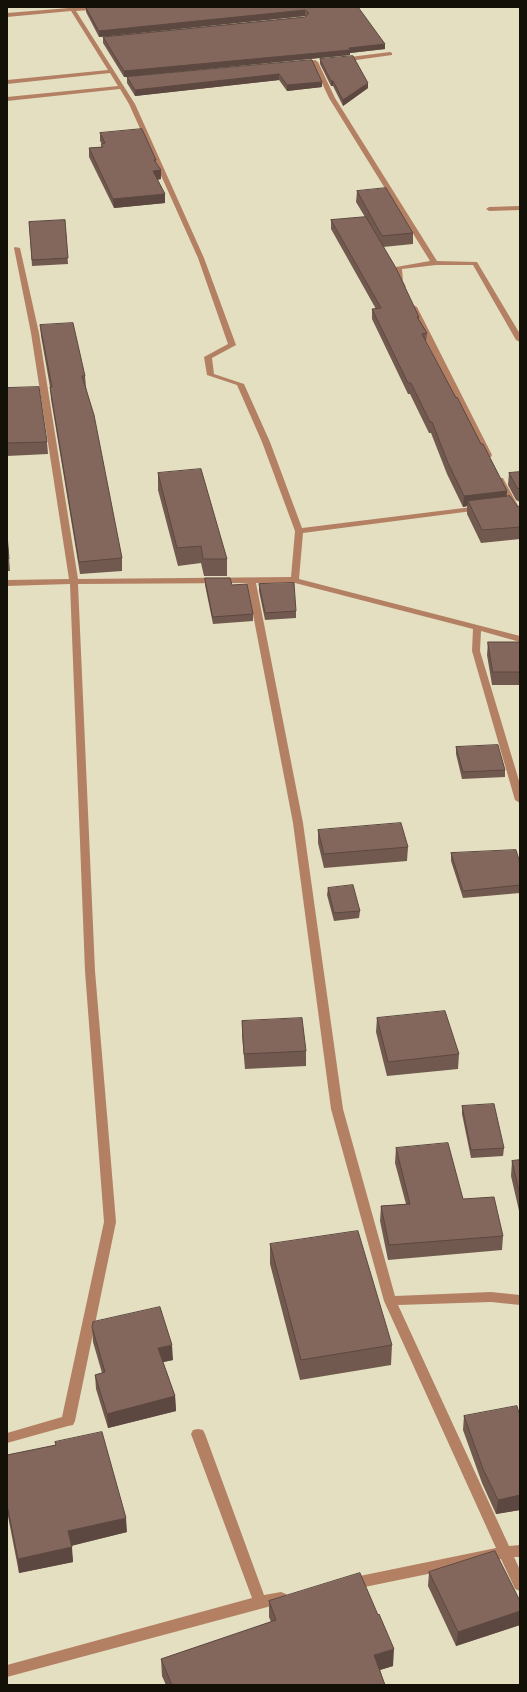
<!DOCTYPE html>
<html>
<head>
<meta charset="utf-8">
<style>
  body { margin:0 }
  #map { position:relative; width:527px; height:1692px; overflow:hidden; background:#e4dfc1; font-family:"Source Sans 3",sans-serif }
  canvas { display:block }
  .frame { position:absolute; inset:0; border:8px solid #131107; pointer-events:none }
</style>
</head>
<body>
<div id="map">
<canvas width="527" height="1692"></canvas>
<div class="frame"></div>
</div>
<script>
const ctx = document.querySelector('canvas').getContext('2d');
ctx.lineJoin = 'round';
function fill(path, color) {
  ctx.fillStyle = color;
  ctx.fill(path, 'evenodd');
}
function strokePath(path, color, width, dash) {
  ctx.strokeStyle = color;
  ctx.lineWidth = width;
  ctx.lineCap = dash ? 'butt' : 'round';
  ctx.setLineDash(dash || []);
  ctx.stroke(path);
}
fill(new Path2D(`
  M 68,7 L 109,7 L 106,9 L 76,11 L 135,104 L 204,258 L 236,345 L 212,358 L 214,374 L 244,384 L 270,442 L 302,528 L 480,506 L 484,508 L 480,510 L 303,533 L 299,579 L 520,636 L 520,642 L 481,631 L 480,651 L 520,784 L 520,803 L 515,800 L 472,651 L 473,629 L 295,583 L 256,583 L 303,823 L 343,1109 L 395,1296 L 491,1292 L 520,1295 L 520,1305 L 491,1302 L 398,1305 L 509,1546 L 520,1545 L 520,1557 L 514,1557 L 520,1570 L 520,1591 L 515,1589 L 501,1559 L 350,1590 L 345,1588 L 343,1584 L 345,1580 L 350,1578 L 496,1548 L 384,1301 L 331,1109 L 293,823 L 247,583 L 78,584 L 95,971 L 116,1222 L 75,1421 L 73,1425 L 68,1426 L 7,1443 L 7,1433 L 62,1417 L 104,1222 L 85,971 L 70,584 L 7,586 L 7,580 L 69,579 L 31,333 L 14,248 L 15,247 L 20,248 L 39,333 L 78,579 L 291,577 L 295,531 L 262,442 L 237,385 L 207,375 L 204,357 L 228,344 L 198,258 L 129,104 L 120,89 L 7,101 L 7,97 L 118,86 L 110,73 L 7,84 L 7,80 L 108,70 L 71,11 L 7,17 L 7,13 L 69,8 Z
  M 390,52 L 392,53 L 392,55 L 342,62 L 339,60 L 342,58 Z
  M 315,60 L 318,62 L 335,98 L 437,261 L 477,262 L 520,334 L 520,342 L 516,340 L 473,265 L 436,265 L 402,269 L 403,281 L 406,287 L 401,288 L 397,281 L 396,267 L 430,261 L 329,98 L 313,64 L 301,66 L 298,64 Z
  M 520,206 L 520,210 L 489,211 L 486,209 L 489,207 Z
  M 413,305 L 417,307 L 492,455 L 491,457 L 485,457 L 484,455 L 409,307 Z
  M 497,478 L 503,478 L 504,480 L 520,509 L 520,518 L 516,516 L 496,480 Z
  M 198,1429 L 203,1430 L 205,1434 L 264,1595 L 281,1592 L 286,1594 L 288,1598 L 286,1602 L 7,1677 L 7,1665 L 252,1598 L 191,1434 L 193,1430 Z`), '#b38064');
fill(new Path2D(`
  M 86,7 L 358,7 L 385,49 L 350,53 L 350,55 L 124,77 L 103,43 L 103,37 L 305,17 L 306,16 L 305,16 L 99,37 L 86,12 Z
  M 320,59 L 368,88 L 343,106 L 333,86 L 331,86 L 320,64 Z
  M 312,60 L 322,87 L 287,91 L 279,80 L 135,96 L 127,83 L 127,77 Z
  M 100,133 L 156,160 L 156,162 L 161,179 L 157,180 L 165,194 L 165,203 L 114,208 L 89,157 L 89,148 L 101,147 L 102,144 L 100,141 Z
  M 357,191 L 413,233 L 413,244 L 383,247 L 419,317 L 419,319 L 427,333 L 426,342 L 456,398 L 507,491 L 506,497 L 517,506 L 520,507 L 520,539 L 481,543 L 467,514 L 467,506 L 463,507 L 447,474 L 431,433 L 429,433 L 410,394 L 408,394 L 372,319 L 372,309 L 376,309 L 331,229 L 331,220 L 365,217 L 356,202 Z
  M 65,220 L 68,264 L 32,266 L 29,222 Z
  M 40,325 L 85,376 L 86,387 L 122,558 L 122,571 L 80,574 L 51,399 L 50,387 L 41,336 Z
  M 7,388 L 47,442 L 48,454 L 7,456 Z
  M 520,472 L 520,502 L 516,500 L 508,485 L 509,473 Z
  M 158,473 L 227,559 L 227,576 L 204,576 L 201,563 L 178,566 L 158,490 Z
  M 7,534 L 10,571 L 7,571 Z
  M 205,578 L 232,585 L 253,614 L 253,621 L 213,624 L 205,585 Z
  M 259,584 L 296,611 L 296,618 L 265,620 L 259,591 Z
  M 488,642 L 520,642 L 520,685 L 492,685 L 487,655 Z
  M 456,747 L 505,770 L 505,777 L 462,779 L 456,754 Z
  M 318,830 L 408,847 L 407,861 L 324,868 L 318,843 Z
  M 451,853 L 520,863 L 520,893 L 463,898 L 451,861 Z
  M 328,888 L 360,911 L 359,918 L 334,921 L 327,895 Z
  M 377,1018 L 459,1054 L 458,1069 L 387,1076 L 376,1032 Z
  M 242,1021 L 306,1051 L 306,1066 L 245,1069 L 242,1035 Z
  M 462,1106 L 504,1148 L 503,1156 L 471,1158 L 462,1114 Z
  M 396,1148 L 463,1199 L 503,1236 L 502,1250 L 388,1260 L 380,1221 L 381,1206 L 406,1204 L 395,1163 Z
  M 520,1160 L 520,1215 L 511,1176 L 512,1161 Z
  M 270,1244 L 392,1345 L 391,1365 L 300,1380 L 270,1264 Z
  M 92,1327 L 173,1360 L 163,1362 L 175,1396 L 176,1411 L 108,1428 L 96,1389 L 95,1375 L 102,1373 L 93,1342 Z
  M 519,1413 L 520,1413 L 520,1510 L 496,1514 L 482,1483 L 463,1430 L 464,1416 Z
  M 55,1442 L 127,1532 L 71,1546 L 73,1562 L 19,1573 L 7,1511 L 7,1455 L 56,1445 Z
  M 429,1572 L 520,1601 L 520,1625 L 456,1646 L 428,1586 Z
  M 269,1601 L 393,1666 L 380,1670 L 385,1685 L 166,1685 L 162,1676 L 161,1659 L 271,1622 L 269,1617 Z`), '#71594f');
fill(new Path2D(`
  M 305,10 L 305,16 L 99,37 L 99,31 Z
  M 385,44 L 385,49 L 350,53 L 350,55 L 124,77 L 124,71 Z
  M 279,74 L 279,80 L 135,96 L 135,90 Z
  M 331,81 L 333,81 L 333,86 L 331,86 Z
  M 322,82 L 322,87 L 287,91 L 287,85 Z
  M 368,83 L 368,88 L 343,106 L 343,100 Z
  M 161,170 L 161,179 L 153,180 L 153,171 Z
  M 165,194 L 165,203 L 114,208 L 113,199 Z
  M 507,491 L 506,502 L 468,501 L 467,506 L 463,507 L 464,496 Z
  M 172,1345 L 173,1360 L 159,1363 L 158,1348 Z
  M 175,1396 L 176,1411 L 108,1428 L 107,1414 Z
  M 520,1495 L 520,1510 L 496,1514 L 498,1500 Z
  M 126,1518 L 127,1532 L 70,1546 L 68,1531 Z
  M 72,1547 L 73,1562 L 19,1573 L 18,1559 Z
  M 520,1611 L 520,1625 L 456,1646 L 458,1632 Z
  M 394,1649 L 393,1666 L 373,1672 L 374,1655 Z`), '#5c4840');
const building = new Path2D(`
  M 86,7 L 358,7 L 385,44 L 349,48 L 350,50 L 124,71 L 103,37 L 305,17 L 309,13 L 305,10 L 99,31 Z
  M 353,56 L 368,83 L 343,100 L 333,81 L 331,81 L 320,59 Z
  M 312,60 L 322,82 L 287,85 L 279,74 L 135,90 L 127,77 Z
  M 142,129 L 156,160 L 154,160 L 161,170 L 153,171 L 165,194 L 113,199 L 89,148 L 103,147 L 101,144 L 105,143 L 100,133 Z
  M 386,188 L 413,233 L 382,236 L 357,191 Z
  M 366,217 L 396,268 L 419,317 L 417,317 L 427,333 L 422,334 L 456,398 L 457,397 L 481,444 L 483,444 L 507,491 L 464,496 L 448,463 L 432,422 L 430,422 L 411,383 L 408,383 L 372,309 L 381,308 L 331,220 Z
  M 65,220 L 68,258 L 32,260 L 29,222 Z
  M 73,323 L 85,376 L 82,376 L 94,415 L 122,558 L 79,562 L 50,387 L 52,387 L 40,325 Z
  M 39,387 L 47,442 L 7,443 L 7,388 Z
  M 201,469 L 227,559 L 203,559 L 201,546 L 177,548 L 158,473 Z
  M 520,472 L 520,489 L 517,488 L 509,473 Z
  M 510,496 L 517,506 L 520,507 L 520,527 L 482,530 L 468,501 Z
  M 7,534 L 9,559 L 7,559 Z
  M 205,578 L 230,578 L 232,585 L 247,584 L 253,614 L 213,617 Z
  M 294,583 L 296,611 L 265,613 L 259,584 Z
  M 488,642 L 520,642 L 520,672 L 493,672 Z
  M 498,745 L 505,770 L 463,772 L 456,747 Z
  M 401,823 L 408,847 L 324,854 L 318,830 Z
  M 516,850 L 520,863 L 520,885 L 463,891 L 451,853 Z
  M 353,885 L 360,911 L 334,913 L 328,888 Z
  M 445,1011 L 459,1054 L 388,1062 L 377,1018 Z
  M 302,1018 L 306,1051 L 244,1054 L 242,1021 Z
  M 494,1104 L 504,1148 L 471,1150 L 462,1106 Z
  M 448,1143 L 463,1199 L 494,1197 L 503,1236 L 389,1245 L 381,1206 L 410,1204 L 396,1148 Z
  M 520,1160 L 520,1195 L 512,1161 Z
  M 358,1231 L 392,1345 L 301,1360 L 270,1244 Z
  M 160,1307 L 172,1345 L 158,1348 L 175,1396 L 107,1414 L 95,1375 L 105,1372 L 92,1327 L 93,1322 Z
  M 517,1406 L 519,1413 L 520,1413 L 520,1495 L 498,1500 L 483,1469 L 464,1416 Z
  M 102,1432 L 126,1518 L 68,1531 L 72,1547 L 18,1559 L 7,1505 L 7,1455 L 56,1445 L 55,1442 Z
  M 495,1551 L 520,1601 L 520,1611 L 458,1632 L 429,1572 Z
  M 360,1573 L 378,1615 L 379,1614 L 394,1649 L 374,1655 L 385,1685 L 172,1685 L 161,1659 L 276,1620 L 269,1601 Z`);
fill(building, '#83675c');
strokePath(building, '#5c4840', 1);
</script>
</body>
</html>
